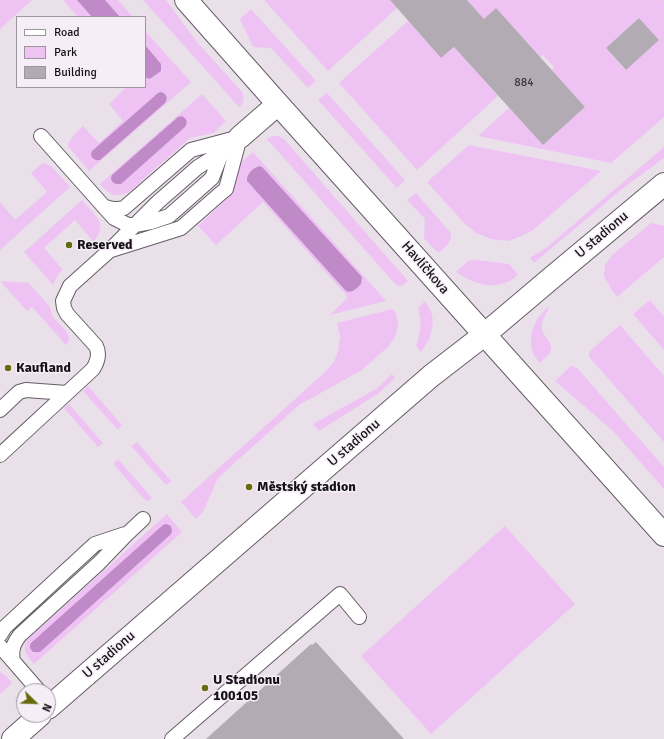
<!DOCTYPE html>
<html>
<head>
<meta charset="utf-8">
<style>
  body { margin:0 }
  #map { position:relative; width:664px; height:739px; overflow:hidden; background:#e9e0ea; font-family:Signika,sans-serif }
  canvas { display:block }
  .legend { position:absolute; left:16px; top:16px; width:130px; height:72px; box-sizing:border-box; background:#f6eef7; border:1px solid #9c969d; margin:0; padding:5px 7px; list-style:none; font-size:12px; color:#151215 }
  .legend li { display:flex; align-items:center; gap:8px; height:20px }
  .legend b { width:20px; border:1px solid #9c969d }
  .north { position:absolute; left:16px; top:683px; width:40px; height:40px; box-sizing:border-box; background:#f6eef7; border:1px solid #9c969d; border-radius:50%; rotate:113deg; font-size:11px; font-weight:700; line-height:16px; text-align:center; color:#151215 }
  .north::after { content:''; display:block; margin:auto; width:14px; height:18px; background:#676b0c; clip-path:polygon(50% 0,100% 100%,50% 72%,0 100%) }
</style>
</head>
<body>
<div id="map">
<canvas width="664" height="739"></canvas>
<ul class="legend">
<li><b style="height:5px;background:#fff"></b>Road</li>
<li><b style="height:11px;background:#eec3f4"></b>Park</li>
<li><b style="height:11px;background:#b3abb4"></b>Building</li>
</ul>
<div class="north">N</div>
</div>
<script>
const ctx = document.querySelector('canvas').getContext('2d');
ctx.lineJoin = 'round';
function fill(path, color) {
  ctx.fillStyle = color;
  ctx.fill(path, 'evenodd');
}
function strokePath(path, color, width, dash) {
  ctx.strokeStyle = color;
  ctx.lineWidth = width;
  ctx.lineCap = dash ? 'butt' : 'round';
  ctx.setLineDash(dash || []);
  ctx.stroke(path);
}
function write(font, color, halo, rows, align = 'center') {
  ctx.font = font + ' Signika,sans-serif';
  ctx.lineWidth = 3;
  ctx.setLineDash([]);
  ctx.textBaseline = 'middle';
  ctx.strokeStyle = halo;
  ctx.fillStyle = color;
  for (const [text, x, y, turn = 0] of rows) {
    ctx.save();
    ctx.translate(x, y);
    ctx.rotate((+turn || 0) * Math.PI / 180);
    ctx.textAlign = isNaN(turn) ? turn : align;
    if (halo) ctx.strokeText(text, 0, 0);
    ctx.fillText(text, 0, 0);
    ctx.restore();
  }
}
fill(new Path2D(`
  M 0,0 L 32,0 L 0,29 Z
  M 63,0 L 118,0 L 133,17 L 78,17 Z
  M 143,0 L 166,0 L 197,42 L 242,92 C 245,99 243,102 240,108 Z
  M 264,0 L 390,0 L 397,8 L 328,71 Z
  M 467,0 L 663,0 L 664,2 L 664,117 L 611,163 L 478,136 L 509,108 L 543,145 L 585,107 L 552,70 L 554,67 L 543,55 L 540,58 L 484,19 ZM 639,18 L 659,40 L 625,70 L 606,48 Z
  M 251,9 L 316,81 L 308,88 L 271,48 L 253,47 L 240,19 Z
  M 408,21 L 441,58 L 454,47 L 498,96 L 417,170 L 339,83 Z
  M 145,31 L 191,82 L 89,171 L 68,146 C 70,137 77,132 83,126 L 99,143 L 123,121 L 109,104 L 126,87 L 145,87 Z
  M 327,93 L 405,180 L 397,188 L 318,100 Z
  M 202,94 L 226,121 L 214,133 L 190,138 L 129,192 C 114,198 111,196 100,184 Z
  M 274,136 L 278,136 L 284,139 L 408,281 L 402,286 L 396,285 L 267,139 L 270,137 Z
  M 469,145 L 601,171 L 532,231 L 519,237 L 509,241 L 491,239 L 476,233 L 464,223 L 427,182 Z
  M 664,147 L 664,158 L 622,189 L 534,263 L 530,258 L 546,248 Z
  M 253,152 L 386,301 L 330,315 L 348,297 L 263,202 L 216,245 L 198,226 L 229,197 L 240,163 Z
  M 44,163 L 51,166 L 70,187 L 0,250 L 0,202 L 15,220 L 47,192 L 31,173 L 41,164 Z
  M 416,193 L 451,233 C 452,243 445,247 438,253 L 424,238 L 425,219 L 407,200 Z
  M 82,200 C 94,215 109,223 94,242 L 75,220 L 44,248 L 63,270 L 58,274 L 53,285 L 24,252 Z
  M 652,223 L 664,226 L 664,257 L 617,297 L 611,289 L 604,276 L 605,265 L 612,255 L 650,224 Z
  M 476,260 L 509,264 L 518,275 C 513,279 508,283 501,284 C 485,288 469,281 456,272 L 468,261 Z
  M 0,281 L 29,283 L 50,307 C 51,311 51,313 53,317 C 59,325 76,335 66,345 L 32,307 L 27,311 Z
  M 650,300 L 664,317 L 664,350 L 633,314 Z
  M 425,301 C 427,305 431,310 432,315 C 435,328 429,342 421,352 L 416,346 C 421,333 422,321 418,308 Z
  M 549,307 C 546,314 541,321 542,328 C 542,332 544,334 546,337 C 555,351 552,352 540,363 C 537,359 533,355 532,350 C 528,334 536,316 549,307 Z
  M 393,309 L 397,316 L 398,324 L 397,331 L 394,338 L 389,346 L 362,370 L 299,405 L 218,478 L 203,512 L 196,519 L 181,502 L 324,373 L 334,362 L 338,351 L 340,336 L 337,323 Z
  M 620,325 L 664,376 L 664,442 L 589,357 L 589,352 L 591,350 Z
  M 572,366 L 577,368 L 664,467 L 664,489 L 613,431 L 555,381 L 570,367 Z
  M 392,374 L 395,378 L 379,393 L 319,431 L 313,424 L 376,389 Z
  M 88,386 L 122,425 L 118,430 L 83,391 Z
  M 69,404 L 103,443 L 98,447 L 64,408 Z
  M 137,442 L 171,481 L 166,485 L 131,446 Z
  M 118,459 L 152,498 L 148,501 L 144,499 L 115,466 L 114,463 Z
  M 167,514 L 182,532 L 34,664 C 26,654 20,648 30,637 Z
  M 505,526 L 575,604 L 431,734 L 361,656 Z
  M 0,672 L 5,675 L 12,683 L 0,694 Z`), '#eec3f4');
fill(new Path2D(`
  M 77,0 L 105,0 L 120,17 L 92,17 Z
  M 145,45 L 161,64 L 161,71 L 151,78 L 149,79 L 145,77 Z
  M 161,92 C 167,94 168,98 165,103 L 100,160 C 94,161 89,157 92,151 L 158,93 Z
  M 182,116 C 187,119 188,122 185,127 L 121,184 C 114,185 109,181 112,175 L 178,117 Z
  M 260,166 L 263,168 L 362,277 L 361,284 C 357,288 352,294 346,291 L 247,181 C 246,174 254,167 260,166 Z
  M 166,524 C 171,525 172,527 172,532 L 170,535 L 40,652 L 33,652 C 30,648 29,647 31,643 L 163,525 Z`), '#c08ac8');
fill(new Path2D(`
  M 390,0 L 467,0 L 484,19 L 496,8 L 585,107 L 543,145 L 454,47 L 441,58 Z
  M 639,18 L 659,40 L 626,70 L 606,48 Z
  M 316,642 L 404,739 L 206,739 L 311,644 L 312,645 Z`), '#b3abb4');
const lane = new Path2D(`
  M 41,136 L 114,218 L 128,225 L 135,225 L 151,222 L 169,216 L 212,178 L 222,152
  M 103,206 C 111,209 116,210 124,208 L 191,150 L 236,138
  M 111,250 L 181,228 L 221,193 L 226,189 L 240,137
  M 0,410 L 19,392 L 26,390 L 67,393
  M 0,455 L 93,369 C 98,361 100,354 96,346 L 67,314 L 64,308 L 63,301 L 70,286 L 109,251 L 158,202 L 198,167 L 222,152 L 240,137
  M 0,635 L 5,627 L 95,544 L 125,534
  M 0,646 L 39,691
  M 13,661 C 11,650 13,644 20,635 L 99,563 L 127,534 L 143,519
  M 172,739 L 340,594 L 359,617`);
const street = new Path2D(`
  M 186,0 L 278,104 L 664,535
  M 240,137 L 278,104
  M 48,708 L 431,376 L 484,335 L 555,275 L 664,184
  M 13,739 L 40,715`);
strokePath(lane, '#655d66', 16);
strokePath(street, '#655d66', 24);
strokePath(lane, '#fff', 14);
strokePath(street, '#fff', 22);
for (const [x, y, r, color] of [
  [69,245,4,"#676b0c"],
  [8,368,4,"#676b0c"],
  [249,487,4,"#676b0c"],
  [205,688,4,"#676b0c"]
]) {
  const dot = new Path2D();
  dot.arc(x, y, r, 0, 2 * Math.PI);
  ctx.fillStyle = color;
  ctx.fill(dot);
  strokePath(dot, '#f6eef7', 1.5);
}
write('12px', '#3c383d', null, [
  ["884",524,83]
]);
write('14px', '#151215', '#f6eef7', [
  ["U stadionu",602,235,-40],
  ["Havlíčkova",425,268,49],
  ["U stadionu",354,443,-41],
  ["U stadionu",109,655,-41]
]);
write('bold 14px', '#151215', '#f6eef7', [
  ["Reserved",77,245],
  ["Kaufland",16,368],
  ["Městský stadion",257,487],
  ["U Stadionu",213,680],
  ["100105",213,696]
], 'left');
</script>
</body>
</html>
